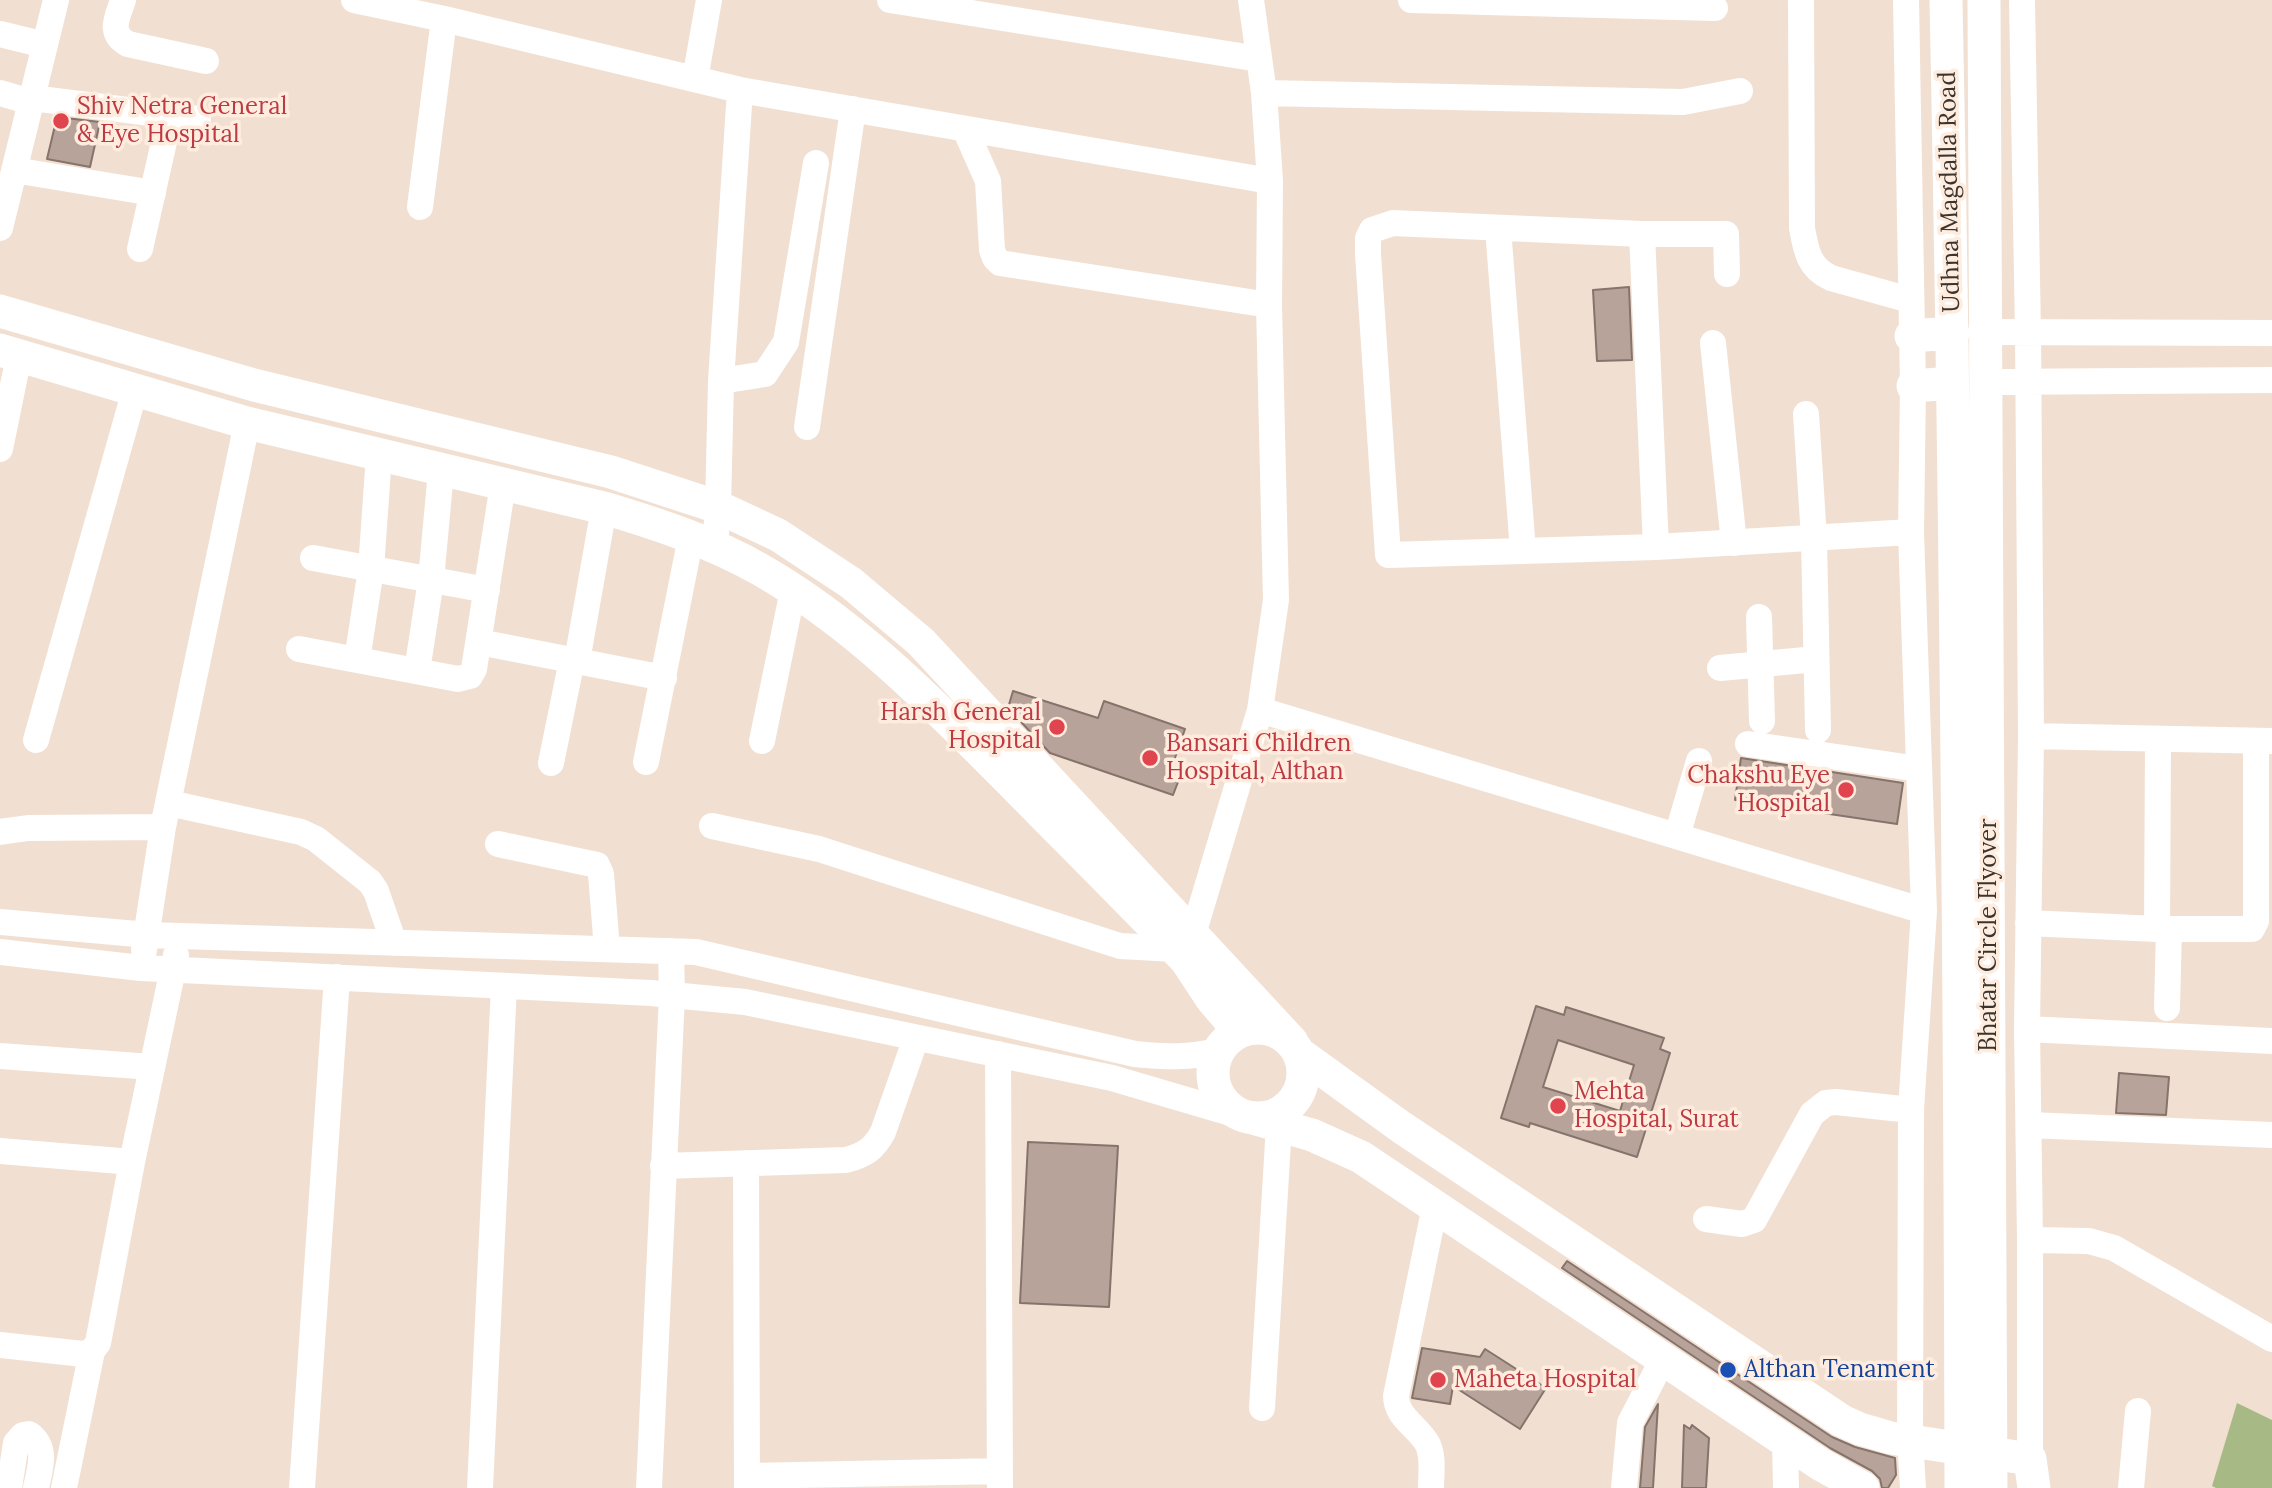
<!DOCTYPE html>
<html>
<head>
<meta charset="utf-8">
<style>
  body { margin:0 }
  canvas { display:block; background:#f1dfd1 }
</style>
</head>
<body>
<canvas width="2272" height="1488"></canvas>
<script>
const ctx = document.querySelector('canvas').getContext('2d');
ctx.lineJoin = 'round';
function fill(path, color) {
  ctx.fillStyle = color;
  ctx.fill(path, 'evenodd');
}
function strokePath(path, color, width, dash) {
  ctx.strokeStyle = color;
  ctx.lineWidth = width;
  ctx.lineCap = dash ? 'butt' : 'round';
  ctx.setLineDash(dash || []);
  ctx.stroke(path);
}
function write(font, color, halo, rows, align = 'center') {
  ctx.font = font + ' Lora,serif';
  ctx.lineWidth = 7;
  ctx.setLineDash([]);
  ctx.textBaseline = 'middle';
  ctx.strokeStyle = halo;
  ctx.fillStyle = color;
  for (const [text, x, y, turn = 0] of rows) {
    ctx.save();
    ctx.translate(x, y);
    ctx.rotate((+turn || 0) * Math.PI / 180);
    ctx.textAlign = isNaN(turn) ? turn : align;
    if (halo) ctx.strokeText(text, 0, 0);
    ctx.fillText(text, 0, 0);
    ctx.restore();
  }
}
fill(new Path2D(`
  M 2237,1403 L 2272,1420 L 2272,1488 L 2216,1488 L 2212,1486 Z`), '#a7ba85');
const building = new Path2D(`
  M 57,117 L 100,122 L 90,167 L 47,159 Z
  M 1629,287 L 1632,360 L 1597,361 L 1593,290 Z
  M 1013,691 L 1098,718 L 1104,701 L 1185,729 L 1168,778 L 1178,782 L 1173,795 L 1050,753 L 1008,708 Z
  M 1741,758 L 1903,783 L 1897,824 L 1735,800 Z
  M 1536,1006 L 1564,1015 L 1566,1007 L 1664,1038 L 1660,1049 L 1670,1053 L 1637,1157 L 1530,1123 L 1529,1127 L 1501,1118 ZM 1558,1040 L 1634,1065 L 1620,1111 L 1543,1087 Z
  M 2119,1073 L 2169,1077 L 2166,1115 L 2116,1113 Z
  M 1028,1142 L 1118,1146 L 1109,1307 L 1020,1303 Z
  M 1567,1261 L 1832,1437 L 1855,1447 L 1895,1458 L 1896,1475 L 1888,1488 L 1882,1488 L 1880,1479 L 1872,1471 L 1830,1448 L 1562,1268 Z
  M 1422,1348 L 1480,1357 L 1485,1349 L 1546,1388 L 1520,1429 L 1453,1386 L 1450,1404 L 1412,1398 Z
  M 1658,1404 L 1653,1488 L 1640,1488 L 1645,1427 Z
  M 1684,1425 L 1690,1429 L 1692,1425 L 1709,1438 L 1706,1488 L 1682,1488 Z`);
fill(building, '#b7a39a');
strokePath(building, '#86736b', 2);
strokePath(new Path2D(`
  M 123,0 C 117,18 108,33 128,44 L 206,61
  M 354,0 L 444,19 L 740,90 L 1270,181
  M 890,0 L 1259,59
  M 1411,0 L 1715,8
  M 1801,0 L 1802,228 C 1806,251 1809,268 1831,278 L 1910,300
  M 1906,0 L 1913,386 L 1911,532 L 1924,911 L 1911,1110 L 1910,1439 L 1913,1488
  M 2022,0 L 2028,332 L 2031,736 L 2027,1029 L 2030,1240 L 2030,1459
  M 0,34 L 45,45
  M 695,79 L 709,0
  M 0,93 L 31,102
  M 1264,93 L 1683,102 L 1740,91
  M 32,98 L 198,119
  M 965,129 L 988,181 L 992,250 L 995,258 L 1000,263 L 1269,305
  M 14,170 L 153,193
  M 420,207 L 444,19
  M 0,228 L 56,0
  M 1498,228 L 1523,551
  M 1642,234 L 1656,547
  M 140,249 L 170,115
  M 1727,274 L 1726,234 L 1642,234 L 1393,223 L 1372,230 L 1368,238 L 1368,254 L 1388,555 L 1656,547 L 1911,532
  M 1987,332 L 2272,333
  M 1713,343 L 1734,543
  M 721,381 L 765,374 L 786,342 L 816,163
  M 1986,382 L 2272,380
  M 1806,414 L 1814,538 L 1818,730
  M 807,427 L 853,109
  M 0,449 L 19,356
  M 715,547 L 718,507 L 721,381 L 740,90
  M 313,558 L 487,590
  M 1759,617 L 1762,721
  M 479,642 L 664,678
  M 299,649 L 458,679 L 470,676 L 474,669 L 503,484
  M 357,660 L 371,569 L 379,455
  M 577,661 L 604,508
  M 1720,668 L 1816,659
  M 417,671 L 431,580 L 441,471
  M 1260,710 L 1924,911
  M 2031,736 L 2272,741
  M 36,740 L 135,390
  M 762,741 L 793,590
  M 1748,744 L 1919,769
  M 646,762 L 691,537
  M 551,763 L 572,660
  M 169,803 L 301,832 L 316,839 L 370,882 L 376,891 L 394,943
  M 712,826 L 819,849 L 1120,946 L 1175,949
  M 0,832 L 28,828 L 163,827
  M 1677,836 L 1699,761
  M 498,844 L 597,865 L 601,874 L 607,949
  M 0,922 L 148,935 L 696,952 L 1135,1054 C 1164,1057 1189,1058 1218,1051
  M 2028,923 L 2157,929 L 2252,929 L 2256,921 L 2256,741
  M 2157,929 L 2158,740
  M 144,950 L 163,827 L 247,423
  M 1188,951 L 1260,710 L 1276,600 L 1269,305 L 1270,181 L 1264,93 L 1251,0
  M 0,952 L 141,968 L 651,993 L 745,1002 L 1112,1078 L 1241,1116
  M 2167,1008 L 2169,929
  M 2027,1029 L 2272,1041
  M 998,1054 L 1000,1488
  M 0,1056 L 152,1067
  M 2029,1125 L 2272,1135
  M 0,1151 L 132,1162
  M 746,1163 L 747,1488
  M 663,1166 L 846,1160 C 865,1155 874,1149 883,1132 L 916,1038
  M 1706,1219 L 1742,1224 L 1754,1220 L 1812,1114 L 1826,1103 L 1836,1102 L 1911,1110
  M 2030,1240 L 2089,1241 L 2114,1248 L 2272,1339
  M 0,1345 L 83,1354 L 92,1351 L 98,1343 L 132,1162 L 176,955
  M 1262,1408 L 1279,1125
  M 1785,1441 L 1786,1488
  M 747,1476 L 1000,1471
  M 9,1488 L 16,1443 L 23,1435 L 29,1434 C 48,1448 40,1468 36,1488
  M 64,1488 L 92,1351
  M 302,1488 L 337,977
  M 480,1488 L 504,986
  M 649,1488 L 672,995 L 671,951
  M 1431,1488 C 1431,1474 1434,1455 1427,1443 C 1417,1426 1396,1417 1396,1396 L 1435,1206
  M 1624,1488 L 1630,1423 L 1663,1359
  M 2131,1488 L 2138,1411`), '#fff', 26);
strokePath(new Path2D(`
  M 1946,0 C 1956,496 1960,992 1961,1488
  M 1984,0 L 1991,1488
  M 0,311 L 254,385 L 611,472 L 718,507 L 778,535 L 851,583 L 921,642 L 1292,1042
  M 1911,336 L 1953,333
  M 0,350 L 247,423 L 604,508 C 658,524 712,542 761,570 C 857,625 934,705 1011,782 C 1069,841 1128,900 1186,960 L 1211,998 L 1239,1031
  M 1913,386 L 1952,383
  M1213 1073a45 45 0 1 1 90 0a45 45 0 1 1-90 0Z
  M 1300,1054 L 1401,1127 L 1842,1421 L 1860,1429 L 1891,1438 L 2030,1459 L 2034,1488
  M 1256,1119 L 1312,1135 L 1361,1157 L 1820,1464 L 1863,1488`), '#fff', 33);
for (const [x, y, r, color] of [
  [61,121,9,"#e0444e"],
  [1057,727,9,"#e0444e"],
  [1150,758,9,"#e0444e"],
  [1846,790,9,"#e0444e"],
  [1558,1106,9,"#e0444e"],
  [1728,1370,9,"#1a4fb4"],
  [1438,1380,9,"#e0444e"]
]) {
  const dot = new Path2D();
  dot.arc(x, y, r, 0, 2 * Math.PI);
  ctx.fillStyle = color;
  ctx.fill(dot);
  strokePath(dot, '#feecde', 2.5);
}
write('24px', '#be3a42', '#feecde', [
  ["Shiv Netra General",77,107],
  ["& Eye Hospital",77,135],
  ["Harsh General",1041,713,"right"],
  ["Hospital",1041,741,"right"],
  ["Bansari Children",1166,744],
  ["Hospital, Althan",1166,772],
  ["Chakshu Eye",1830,776,"right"],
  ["Hospital",1830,804,"right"],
  ["Mehta",1574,1092],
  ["Hospital, Surat",1574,1120],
  ["Maheta Hospital",1454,1380]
], 'left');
write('24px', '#3a332e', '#feecde', [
  ["Udhna Magdalla Road",1950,192,-91],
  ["Bhatar Circle Flyover",1989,935,-90]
]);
write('24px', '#164399', '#feecde', [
  ["Althan Tenament",1744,1370]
], 'left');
</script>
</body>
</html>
